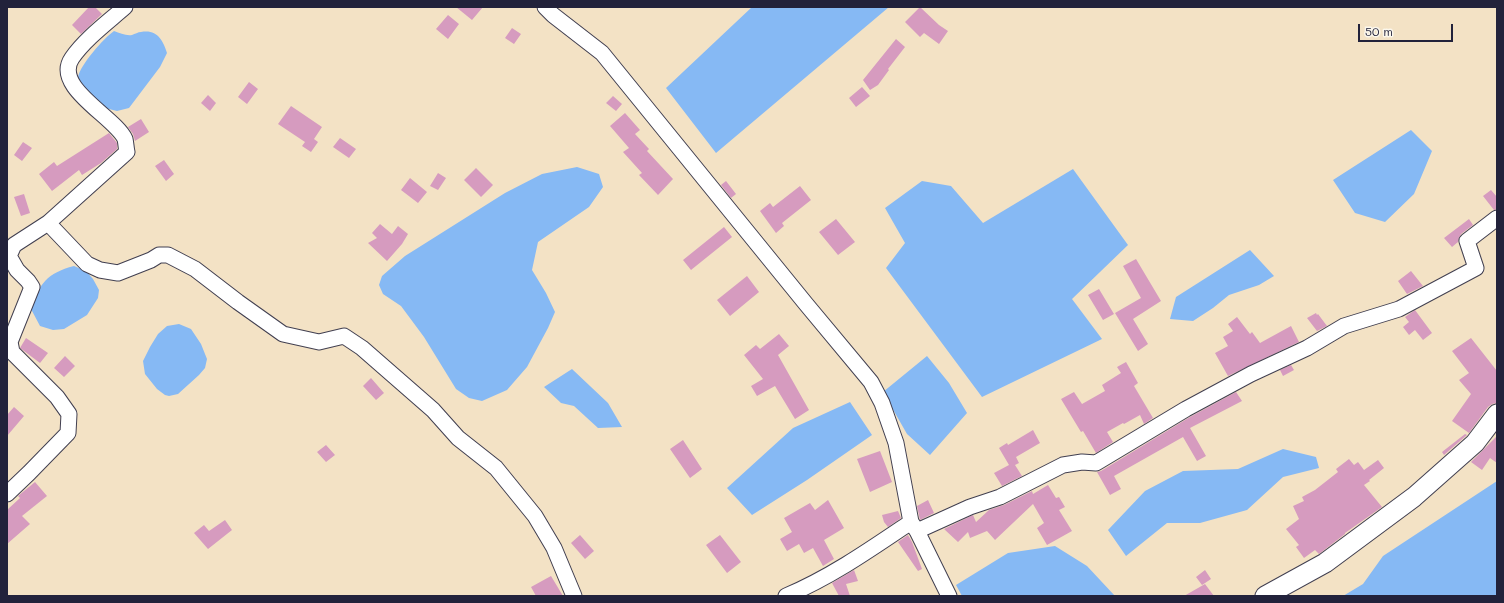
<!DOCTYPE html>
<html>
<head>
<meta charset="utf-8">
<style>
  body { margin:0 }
  #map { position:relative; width:1504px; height:603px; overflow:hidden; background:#f3e2c5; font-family:Mali,sans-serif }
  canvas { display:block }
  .frame { position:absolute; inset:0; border:8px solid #22223b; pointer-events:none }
  .scale { position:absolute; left:1358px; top:24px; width:95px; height:18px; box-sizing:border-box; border:2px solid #22223b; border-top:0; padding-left:5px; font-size:12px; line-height:14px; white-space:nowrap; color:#22223b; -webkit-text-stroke:3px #fbf7ec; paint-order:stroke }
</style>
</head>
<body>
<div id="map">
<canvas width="1504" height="603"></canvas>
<div class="frame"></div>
<div class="scale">50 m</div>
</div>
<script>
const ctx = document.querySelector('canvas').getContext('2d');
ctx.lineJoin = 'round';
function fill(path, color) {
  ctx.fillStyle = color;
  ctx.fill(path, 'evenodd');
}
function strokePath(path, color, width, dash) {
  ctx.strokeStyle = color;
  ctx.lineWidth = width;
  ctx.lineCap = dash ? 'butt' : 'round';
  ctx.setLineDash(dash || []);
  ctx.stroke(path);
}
fill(new Path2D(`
  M 752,7 L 889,7 L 716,153 L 666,88 Z
  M 114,31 C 120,33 126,36 132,35 C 135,34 138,32 141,32 C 157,29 163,40 167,53 L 160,67 L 129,108 L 117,111 L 105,108 L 80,90 C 80,86 78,80 78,77 C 81,64 103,39 114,31 Z
  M 1411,130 L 1432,151 L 1414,194 L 1385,222 L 1355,213 L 1333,180 Z
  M 577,167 L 599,174 L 603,187 L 589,207 L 538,242 L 532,270 L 546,293 L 555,312 L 548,328 L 527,367 L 507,390 L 482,401 L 469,398 L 456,389 L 424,337 L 401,306 L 383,294 L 379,285 L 382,276 L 405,256 L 505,193 L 542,174 Z
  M 1073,169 L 1128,245 L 1072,299 L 1102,339 L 982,397 L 886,268 L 905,243 L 885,208 L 922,181 L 951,186 L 983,223 Z
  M 1250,250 L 1274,276 L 1259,285 L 1229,295 L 1213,308 L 1193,321 L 1170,319 L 1176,297 Z
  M 74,266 L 86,271 L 93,279 L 99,290 L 98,298 L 87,315 L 64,329 L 53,330 L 40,326 L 31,309 C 39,284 47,273 74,266 Z
  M 179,324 L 191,329 L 201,344 L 207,359 L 205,368 L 199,375 L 178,394 L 169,396 L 165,395 L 157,389 L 145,374 L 143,361 L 150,347 L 158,334 L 167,326 Z
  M 927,356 L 949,383 L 967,413 L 930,455 L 907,434 L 883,392 Z
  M 572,369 L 608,403 L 622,427 L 598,428 L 574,406 L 561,403 L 544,387 Z
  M 850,402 L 872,435 L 807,480 L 752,515 L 727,488 L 793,428 Z
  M 1283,449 L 1316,457 L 1319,468 L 1283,477 L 1247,510 L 1200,523 L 1167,523 L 1126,556 L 1108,530 L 1145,491 L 1183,471 L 1238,469 Z
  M 1497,481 L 1497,596 L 1343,596 L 1363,584 L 1383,556 Z
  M 1055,546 L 1087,566 L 1115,596 L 962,596 L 956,585 L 1008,553 Z`), '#86b9f4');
fill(new Path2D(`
  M 89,7 L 95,7 L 102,14 L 81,34 L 72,25 Z
  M 456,7 L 483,7 L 472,20 Z
  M 920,7 L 939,25 L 948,31 L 939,44 L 924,33 L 920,37 L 905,22 Z
  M 448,15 L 459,24 L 448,39 L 436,29 Z
  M 512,28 L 521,34 L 514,44 L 505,38 Z
  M 896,39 L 905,47 L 888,69 L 889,70 L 878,85 L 870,90 L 863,80 Z
  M 249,82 L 258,89 L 247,104 L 238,97 Z
  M 862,87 L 870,96 L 856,107 L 849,98 Z
  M 208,95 L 216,103 L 210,111 L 201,103 Z
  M 613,96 L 622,104 L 616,111 L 606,103 Z
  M 291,106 L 322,127 L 314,139 L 318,142 L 311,152 L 302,146 L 305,142 L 278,124 Z
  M 625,113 L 640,130 L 635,134 L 649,149 L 647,151 L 673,179 L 658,195 L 639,175 L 642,173 L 623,152 L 629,148 L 610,126 Z
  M 141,119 L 149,132 L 135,141 L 133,134 L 128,127 Z
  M 109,133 L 117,143 L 117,149 L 101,163 L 82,175 L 79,170 L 52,191 L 39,174 L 54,162 L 57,166 Z
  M 340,138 L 356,149 L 349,158 L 333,147 Z
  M 23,142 L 32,148 L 22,161 L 14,155 Z
  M 164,160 L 174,174 L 166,181 L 155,166 Z
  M 476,168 L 493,185 L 481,197 L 464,180 Z
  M 438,173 L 446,178 L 438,190 L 430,186 Z
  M 410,178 L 427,192 L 418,203 L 401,190 Z
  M 726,181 L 736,194 L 731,198 L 721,185 Z
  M 800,186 L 811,200 L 782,223 L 784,226 L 776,233 L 760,211 L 770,203 L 773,207 Z
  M 1491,190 L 1497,197 L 1497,209 L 1494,210 L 1483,196 Z
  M 24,194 L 30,213 L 21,216 L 14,197 Z
  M 836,219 L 855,242 L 838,255 L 819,232 Z
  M 1469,219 L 1473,225 L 1461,234 L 1459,238 L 1458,242 L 1452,247 L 1444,238 Z
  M 380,224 L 392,234 L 398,226 L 408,234 L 402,244 L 387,261 L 368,243 L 377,238 L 372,233 Z
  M 724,227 L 732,237 L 691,270 L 683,260 Z
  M 1136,259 L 1161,301 L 1133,319 L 1148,344 L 1138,351 L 1115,313 L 1141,298 L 1123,266 Z
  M 1411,271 L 1423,286 L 1407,294 L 1398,281 Z
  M 747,276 L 759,292 L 730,316 L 717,300 Z
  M 1099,289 L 1114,314 L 1103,320 L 1088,295 Z
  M 1415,310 L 1432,333 L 1423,340 L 1415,330 L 1409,335 L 1403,327 L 1409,322 L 1405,317 Z
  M 1316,313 L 1317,315 L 1318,314 L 1327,326 L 1317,331 L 1307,318 Z
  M 1237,317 L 1250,334 L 1252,332 L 1260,343 L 1291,326 L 1299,342 L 1228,376 L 1215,353 L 1228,346 L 1223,337 L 1233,331 L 1228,324 Z
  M 779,334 L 789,346 L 778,355 L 809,410 L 795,419 L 775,386 L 757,396 L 751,386 L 763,379 L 744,355 L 756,345 L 760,349 Z
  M 26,338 L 48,353 L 40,363 L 20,348 Z
  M 1471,338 L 1497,371 L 1497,403 L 1492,404 L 1488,407 L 1469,433 L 1452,421 L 1471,394 L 1459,380 L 1469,373 L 1452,351 Z
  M 65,356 L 75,366 L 64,377 L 54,368 Z
  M 1126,362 L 1138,383 L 1134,386 L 1153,418 L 1144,424 L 1140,415 L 1124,424 L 1123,423 L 1107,432 L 1113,442 L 1096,453 L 1083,431 L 1081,432 L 1061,399 L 1074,392 L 1082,404 L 1105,391 L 1102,385 L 1121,373 L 1117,367 Z
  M 1291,365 L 1294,370 L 1283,376 L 1280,370 Z
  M 371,378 L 384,393 L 376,400 L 363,386 Z
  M 1236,392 L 1242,401 L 1190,428 L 1206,456 L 1197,461 L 1183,437 L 1114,476 L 1121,489 L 1110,495 L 1097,472 L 1101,471 L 1190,417 Z
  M 14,407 L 24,416 L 7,436 L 7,415 Z
  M 1033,430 L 1040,443 L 1016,457 L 1019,463 L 1015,465 L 1022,476 L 1002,486 L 994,473 L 1009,465 L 999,448 L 1007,443 L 1008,445 Z
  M 1465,434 L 1467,435 L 1444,455 L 1442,452 Z
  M 1497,436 L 1497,463 L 1490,458 L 1482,470 L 1471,462 Z
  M 683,440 L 702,469 L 690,478 L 670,449 Z
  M 326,445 L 335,455 L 326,462 L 317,452 Z
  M 880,451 L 892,482 L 870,492 L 857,459 Z
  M 1349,459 L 1354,465 L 1358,462 L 1364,470 L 1378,460 L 1384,468 L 1369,480 L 1370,481 L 1364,485 L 1382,507 L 1345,533 L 1345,534 L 1319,554 L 1315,550 L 1304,558 L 1296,547 L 1299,545 L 1286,529 L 1299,519 L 1293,506 L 1304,501 L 1302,497 L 1315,490 L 1338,472 L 1336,469 Z
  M 35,482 L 47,496 L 22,516 L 30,524 L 7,544 L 7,510 L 20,498 L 18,496 Z
  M 1048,485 L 1056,498 L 1059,497 L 1065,507 L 1059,510 L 1072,531 L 1047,545 L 1037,528 L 1044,523 L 1033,504 L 995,540 L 987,531 L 970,538 L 968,532 L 958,542 L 944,529 L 973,515 L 976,522 L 989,510 L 1004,505 L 1032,491 L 1033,494 Z
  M 828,500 L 844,528 L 824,540 L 834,559 L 823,566 L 813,548 L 804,553 L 799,544 L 787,551 L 780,539 L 792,532 L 784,518 L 810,503 L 815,510 Z
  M 928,500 L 934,513 L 920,520 L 917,506 Z
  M 898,511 L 901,518 L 888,527 L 884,522 L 882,515 Z
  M 225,520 L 232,530 L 208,549 L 194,533 L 204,525 L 209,531 Z
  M 580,535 L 594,551 L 585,559 L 571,543 Z
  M 720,535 L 741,562 L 727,573 L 706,545 Z
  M 908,535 L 912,542 L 922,569 L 918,571 L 898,542 Z
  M 854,570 L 858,581 L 846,584 L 850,596 L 839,596 L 832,583 Z
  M 1205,570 L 1211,579 L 1202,585 L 1196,577 Z
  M 551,576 L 563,596 L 536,596 L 531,587 Z
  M 1205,584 L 1214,596 L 1184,596 Z`), '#d69bbf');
const minor = new Path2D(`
  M 545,7 L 553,15 L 602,53 L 806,304 L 871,382 L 882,403 L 896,443 L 911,522
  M 48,223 L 87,264 L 100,270 L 118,273 L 151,260 L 159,255 L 168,255 L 195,269 L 238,302 L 283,334 L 319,342 L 344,336 L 362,348 L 433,410 L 458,438 L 496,468 L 535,516 L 554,548 L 574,596
  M 7,494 L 29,473 L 68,433 L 69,414 L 57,397 L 12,352 L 10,342 L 32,287 L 28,281 L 17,270 L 9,256 L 14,245 L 48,223 L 127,152 C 126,148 126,143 125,139 C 115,117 52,87 72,58 C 85,39 108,22 125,7
  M 917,531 L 949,596
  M 786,596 C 831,577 871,549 911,522 L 917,531 L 970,507 L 1000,497 L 1063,465 L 1082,462 L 1096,463 L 1186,409 L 1251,374 L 1307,348 L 1344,326 L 1399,309 L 1476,268 L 1467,241 L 1497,218`);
const major = new Path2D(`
  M 1265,596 L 1325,563 L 1414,497 L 1475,443 L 1497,414`);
strokePath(minor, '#413f50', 17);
strokePath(major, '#413f50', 21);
strokePath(minor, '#fff', 15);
strokePath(major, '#fff', 19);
</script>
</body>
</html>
